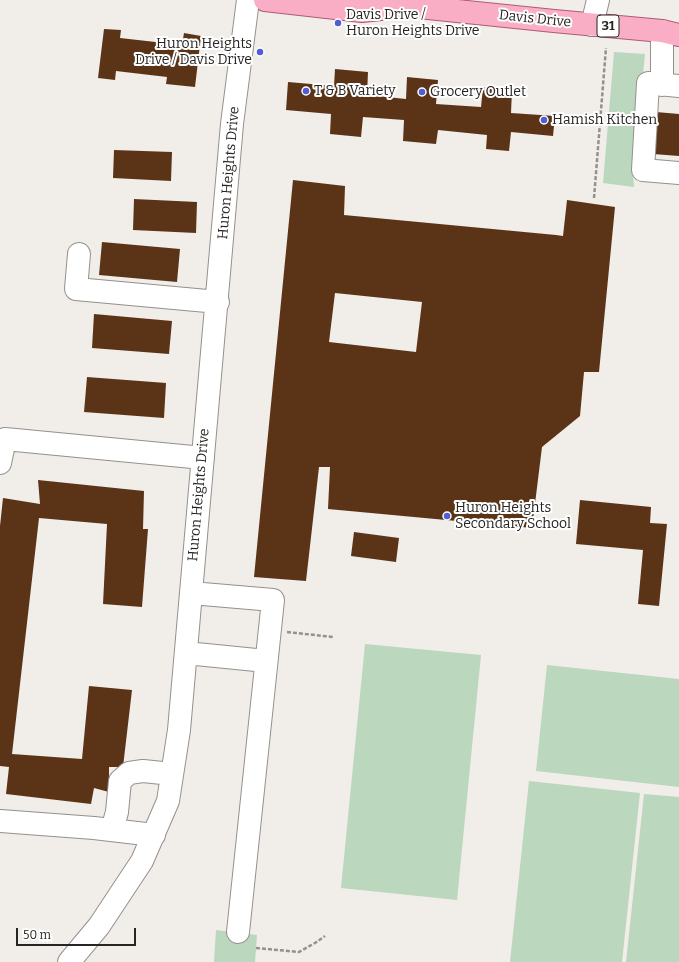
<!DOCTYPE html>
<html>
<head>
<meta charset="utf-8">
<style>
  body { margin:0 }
  #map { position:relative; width:679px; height:962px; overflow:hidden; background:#f1ede9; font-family:Bitter,serif }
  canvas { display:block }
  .scale { position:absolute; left:16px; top:928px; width:120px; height:18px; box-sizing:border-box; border:2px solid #272523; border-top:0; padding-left:5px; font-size:12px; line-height:14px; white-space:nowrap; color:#272523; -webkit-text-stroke:3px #fff; paint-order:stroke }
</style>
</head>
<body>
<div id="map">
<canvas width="679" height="962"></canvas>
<div class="scale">50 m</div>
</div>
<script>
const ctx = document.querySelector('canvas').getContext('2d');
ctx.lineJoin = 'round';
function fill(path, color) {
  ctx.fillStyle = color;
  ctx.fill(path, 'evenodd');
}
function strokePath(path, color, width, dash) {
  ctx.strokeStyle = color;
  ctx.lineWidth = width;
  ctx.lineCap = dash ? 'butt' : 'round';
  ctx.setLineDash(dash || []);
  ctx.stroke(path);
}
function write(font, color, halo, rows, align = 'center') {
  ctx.font = font + ' Bitter,serif';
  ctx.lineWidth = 4;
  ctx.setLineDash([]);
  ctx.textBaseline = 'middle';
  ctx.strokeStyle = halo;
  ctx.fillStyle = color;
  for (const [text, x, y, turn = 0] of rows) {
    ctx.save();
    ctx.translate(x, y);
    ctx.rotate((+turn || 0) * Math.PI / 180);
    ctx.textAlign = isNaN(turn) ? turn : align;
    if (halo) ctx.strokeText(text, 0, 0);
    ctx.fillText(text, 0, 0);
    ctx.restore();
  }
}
fill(new Path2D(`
  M 614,52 L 645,54 L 633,175 L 634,187 L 603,183 Z
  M 365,644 L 481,655 L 457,900 L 341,888 Z
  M 547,665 L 679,679 L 679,787 L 536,771 Z
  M 529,781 L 640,793 L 622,962 L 510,962 Z
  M 644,794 L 679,797 L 679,962 L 626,962 Z
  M 216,930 L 257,935 L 255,962 L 214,962 Z`), '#bbd7bd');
fill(new Path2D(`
  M 104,29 L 121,30 L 120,38 L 182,45 L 184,33 L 201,36 L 195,87 L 166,84 L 167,77 L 116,71 L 115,80 L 98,78 Z
  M 335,69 L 368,72 L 367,95 L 406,99 L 407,77 L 438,80 L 436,104 L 481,107 L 483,87 L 512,90 L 511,113 L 555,116 L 553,136 L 511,132 L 509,151 L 486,149 L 487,135 L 438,130 L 436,144 L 403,141 L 404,120 L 363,117 L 361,137 L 330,134 L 331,114 L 286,110 L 288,82 L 334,86 Z
  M 656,112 L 679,114 L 679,156 L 653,154 Z
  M 114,150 L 172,152 L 171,181 L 113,178 Z
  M 293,180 L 345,186 L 344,215 L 556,235 L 563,236 L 567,200 L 615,207 L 599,372 L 584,372 L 580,416 L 542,447 L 532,528 L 328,509 L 330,467 L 319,467 L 306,581 L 254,577 ZM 335,293 L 422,302 L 416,352 L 329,342 Z
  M 134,199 L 197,202 L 196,233 L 133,230 Z
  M 102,242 L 180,249 L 177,282 L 99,275 Z
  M 94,314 L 172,321 L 169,354 L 92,348 Z
  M 87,377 L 166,383 L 164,418 L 84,412 Z
  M 38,480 L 144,491 L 143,529 L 148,529 L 142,607 L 103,604 L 107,524 L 39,518 L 12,754 L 82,759 L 89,686 L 132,690 L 123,767 L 109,767 L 109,792 L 94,788 L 91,804 L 6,794 L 9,767 L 0,766 L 0,526 L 3,498 L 40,504 Z
  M 580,500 L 651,507 L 650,523 L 667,524 L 659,606 L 638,604 L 643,550 L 576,544 Z
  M 354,532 L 399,538 L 396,562 L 351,556 Z`), '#5b3418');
const minor = new Path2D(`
  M 592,25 L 598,0
  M 662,31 L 662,85
  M 679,86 L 648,83 L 643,170 L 679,173
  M 79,254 L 76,289 L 218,302
  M 0,463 L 5,439 L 203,458
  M 191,593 L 273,600 L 238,932
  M 186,653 L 266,661
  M 0,821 L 94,828 L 154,835
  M 112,830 L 117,812 L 120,781 L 129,773 L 143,771 L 172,774
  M 69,962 L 99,926 L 142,861 L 168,801 L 179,730 L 232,124 L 248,0`);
const major = new Path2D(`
  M 265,0 L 362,11 L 409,6 L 554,21 L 662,31 L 679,35`);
strokePath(minor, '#94908c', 24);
strokePath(major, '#ae5b74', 24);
strokePath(new Path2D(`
  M 594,198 L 606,48
  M 287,632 L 333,637
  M 256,948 L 299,952 L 315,943 L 325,936`), '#94918d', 2.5, [4, 2]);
strokePath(minor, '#fff', 22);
strokePath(major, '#faaec6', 22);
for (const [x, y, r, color] of [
  [338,23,4,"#505ed4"],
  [260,52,4,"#505ed4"],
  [306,91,4,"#505ed4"],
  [422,92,4,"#505ed4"],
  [544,120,4,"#505ed4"],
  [447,516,4,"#505ed4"]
]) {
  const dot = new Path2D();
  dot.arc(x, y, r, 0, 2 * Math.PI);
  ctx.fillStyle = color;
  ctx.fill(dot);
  strokePath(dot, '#fff', 1.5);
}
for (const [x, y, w] of [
  [608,26,22]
]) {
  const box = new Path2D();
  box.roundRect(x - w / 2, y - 11, w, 22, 3);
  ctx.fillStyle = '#fff';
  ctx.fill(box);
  strokePath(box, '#272523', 1);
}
write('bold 13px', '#272523', null, [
  ["31",608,26]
]);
write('14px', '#272523', '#fff', [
  ["Davis Drive /",346,15],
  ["Huron Heights Drive",346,31],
  ["Huron Heights",252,44,"right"],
  ["Drive / Davis Drive",252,60,"right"],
  ["T & B Variety",314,91],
  ["Grocery Outlet",430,92],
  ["Hamish Kitchen",552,120],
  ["Huron Heights",455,508],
  ["Secondary School",455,524]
], 'left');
write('14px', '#272523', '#fff', [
  ["Davis Drive",535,19,6],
  ["Huron Heights Drive",229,173,-85],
  ["Huron Heights Drive",199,495,-85]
]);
</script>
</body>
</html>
